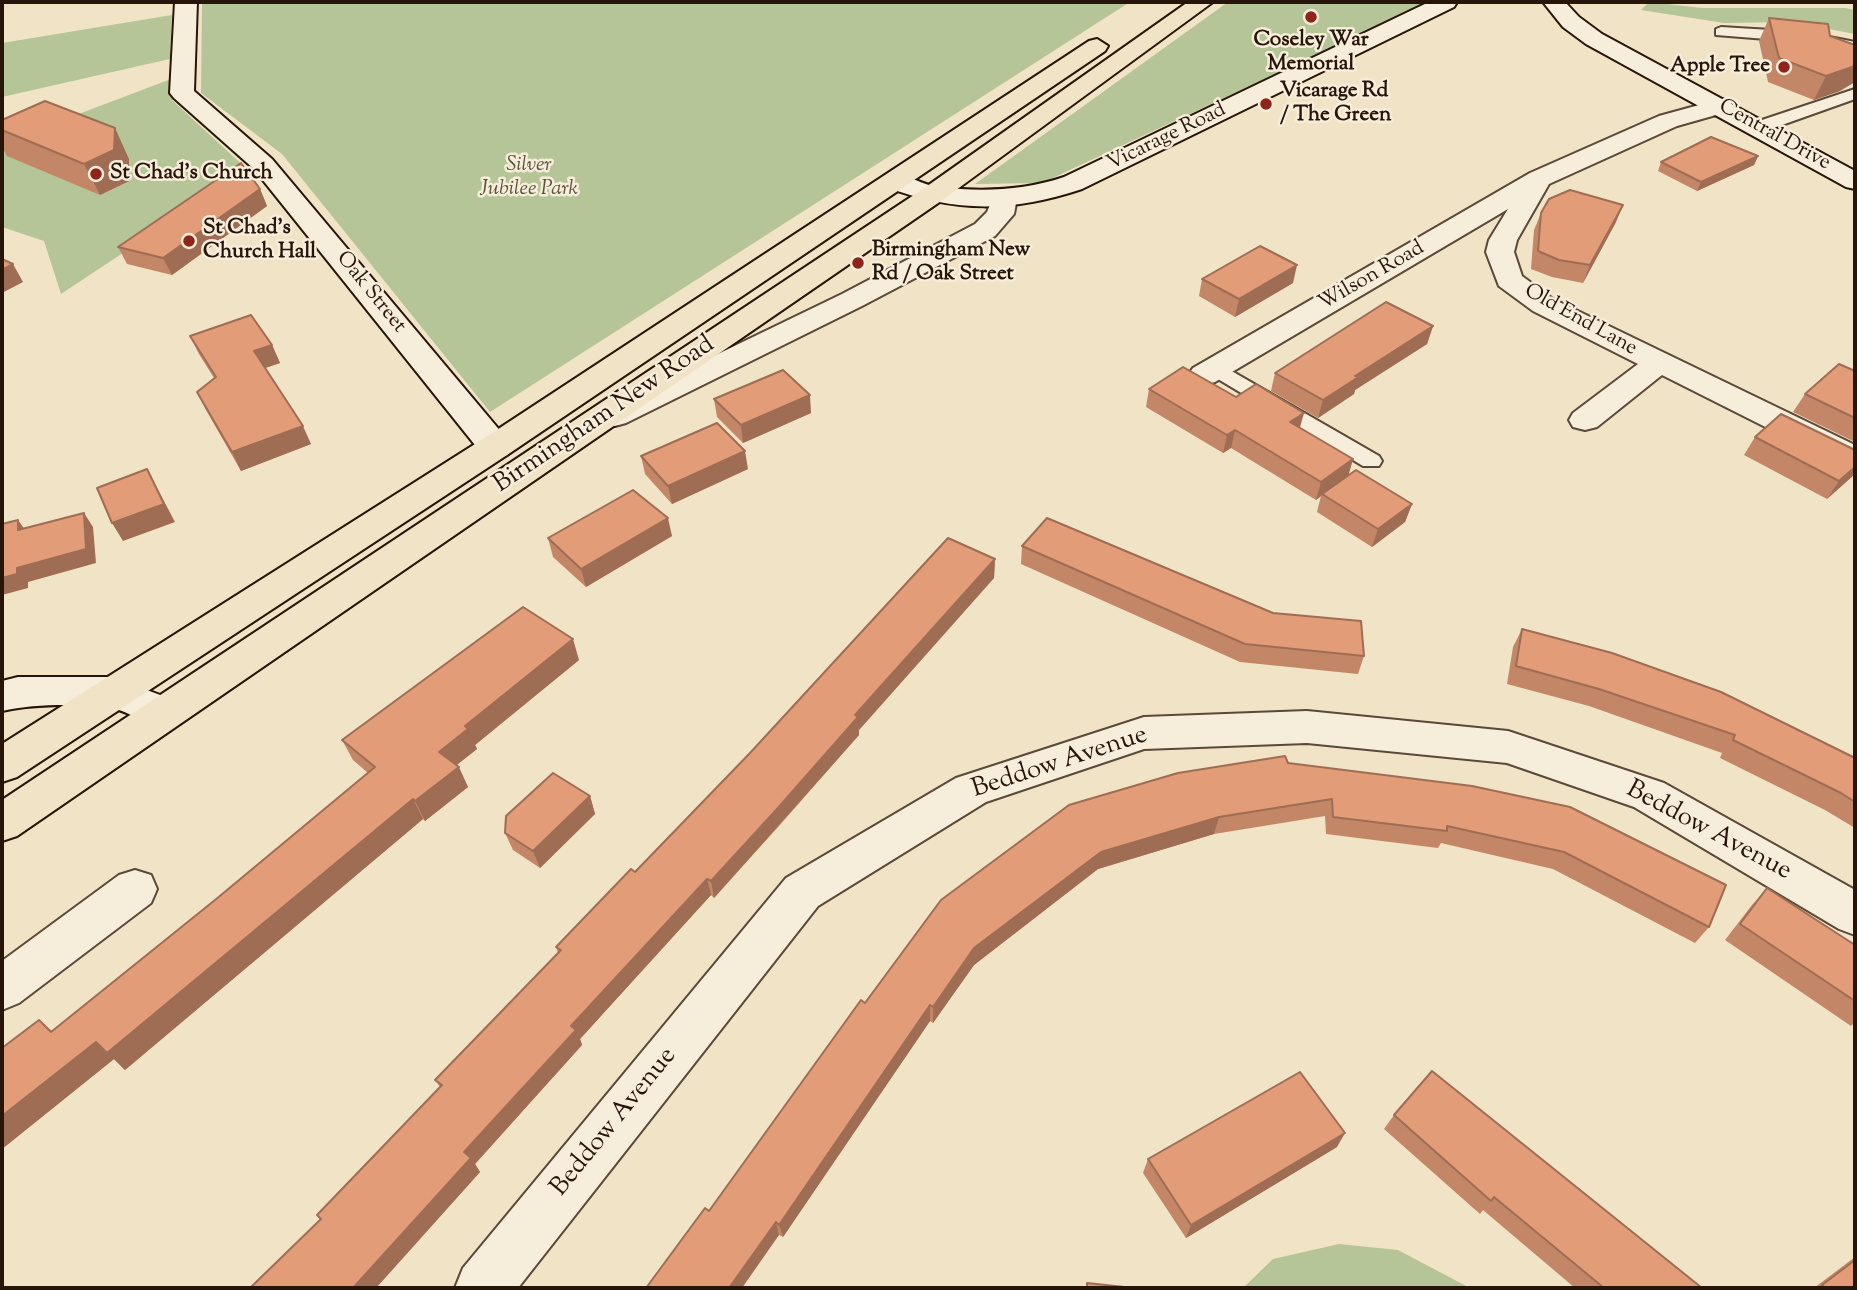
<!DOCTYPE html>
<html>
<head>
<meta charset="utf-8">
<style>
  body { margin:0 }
  #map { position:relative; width:1857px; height:1290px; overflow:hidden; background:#f1e3c6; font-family:"Sorts Mill Goudy",serif }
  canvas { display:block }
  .frame { position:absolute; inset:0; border:4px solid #271509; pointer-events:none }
</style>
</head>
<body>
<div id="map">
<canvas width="1857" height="1290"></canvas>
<div class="frame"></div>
</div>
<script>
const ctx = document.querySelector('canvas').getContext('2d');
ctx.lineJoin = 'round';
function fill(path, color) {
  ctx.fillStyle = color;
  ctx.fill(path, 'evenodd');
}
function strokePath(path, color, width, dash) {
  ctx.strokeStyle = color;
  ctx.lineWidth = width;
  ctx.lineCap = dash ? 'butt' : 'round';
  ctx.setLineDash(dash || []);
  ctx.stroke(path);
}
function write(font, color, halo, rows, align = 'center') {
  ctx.font = font + ' "Sorts Mill Goudy",serif';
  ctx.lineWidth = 5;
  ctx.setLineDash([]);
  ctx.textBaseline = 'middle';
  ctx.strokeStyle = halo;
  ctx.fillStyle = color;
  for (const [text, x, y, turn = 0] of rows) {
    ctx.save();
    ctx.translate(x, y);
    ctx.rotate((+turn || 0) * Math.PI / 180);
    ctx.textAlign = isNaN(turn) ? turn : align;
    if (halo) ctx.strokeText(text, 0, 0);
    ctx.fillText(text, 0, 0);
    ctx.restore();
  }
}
fill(new Path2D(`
  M 202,2 L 1130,2 L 490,412 L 282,154 L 201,93 Z
  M 1228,2 L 1429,2 L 1042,183 L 975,184 Z
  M 1649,2 L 1702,8 L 1845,8 L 1855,10 L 1855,34 L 1792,22 L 1724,23 L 1641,10 Z
  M 172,15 L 170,59 L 2,97 L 2,43 Z
  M 171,79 L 172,100 L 248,170 L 61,294 L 44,241 L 2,227 L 2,143 Z
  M 1339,1244 L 1398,1250 L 1470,1288 L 1243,1288 L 1273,1259 Z`), '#b6c598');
const lane = new Path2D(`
  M 1721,27 L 1804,32 L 1855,42 L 1855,52 L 1804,42 L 1716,35 L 1716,29 Z
  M 1855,89 L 1855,99 L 1765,131 L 1759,132 L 1751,127 L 1753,123 Z
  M 1216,362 L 1379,456 L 1382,461 L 1379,466 L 1363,466 L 1208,373 L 1205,368 Z`);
const street = new Path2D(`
  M 1721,99 L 1730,101 L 1733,106 L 1730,111 L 1677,126 L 1549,184 L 1517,240 L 1514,252 L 1522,276 L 1553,299 L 1855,445 L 1855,469 L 1843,466 L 1662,375 L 1597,427 L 1585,430 L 1573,427 L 1569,420 L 1573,413 L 1638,364 L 1533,311 L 1499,286 L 1486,252 L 1489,240 L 1508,209 L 1215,382 L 1204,385 L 1193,382 L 1188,375 L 1193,368 L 1530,173 L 1659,116 Z
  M 1004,190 L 1013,192 L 1017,198 L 1014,214 L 995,236 L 862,306 L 626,423 L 615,426 L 604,423 L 599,416 L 604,409 L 842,294 L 975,224 L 987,212 L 995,192 Z
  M 1307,711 L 1508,731 L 1664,783 L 1855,890 L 1855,935 L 1839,929 L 1634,807 L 1507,763 L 1307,743 L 1144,749 L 986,802 L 818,906 L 518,1288 L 455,1288 L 463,1268 L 786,878 L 956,778 L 1144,717 Z
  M 135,870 L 151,875 L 157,889 L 151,903 L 19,1003 L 2,1010 L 2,961 L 119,875 Z`);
const secondary = new Path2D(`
  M 175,2 L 197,2 L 194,91 L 272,159 L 507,439 L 512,447 L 507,455 L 495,458 L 483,455 L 254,169 L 174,98 L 170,93 Z
  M 1429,2 L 1457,2 L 1454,7 L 1082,189 C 1013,212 955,213 886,187 L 882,181 L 886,175 C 905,171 920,185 938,187 C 981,192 1023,191 1064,177 Z
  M 1543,2 L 1565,2 L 1579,17 L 1602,34 L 1855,171 L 1855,189 L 1846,187 L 1586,44 L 1563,27 Z
  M 18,677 L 112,677 L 179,702 L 185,713 L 179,724 C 151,733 133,710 106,707 C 74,704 33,704 2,711 L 2,681 Z`);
const highway = new Path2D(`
  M 1188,2 L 1213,2 L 941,201 L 17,836 L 2,841 L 2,800 L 923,189 Z
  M 1097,39 L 1108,46 L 1105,51 L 507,455 L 17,777 L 2,782 L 2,744 L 483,439 L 1089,41 Z`);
strokePath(lane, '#5a4838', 4);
strokePath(street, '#5a4838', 4);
strokePath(secondary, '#271509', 4);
strokePath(highway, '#271509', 4);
fill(lane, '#f6edda');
fill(street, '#f6edda');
fill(secondary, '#f6edda');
fill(highway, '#f1e3c6');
fill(new Path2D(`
  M 1769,18 L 1828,24 L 1840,91 L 1814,100 L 1768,82 L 1759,41 Z
  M 2,120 L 129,159 L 129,181 L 100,195 L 7,156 L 2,147 Z
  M 1758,156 L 1754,165 L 1697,191 L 1658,171 L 1661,162 Z
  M 260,189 L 267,206 L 172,275 L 127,264 L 118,247 Z
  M 1541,213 L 1616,222 L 1583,283 L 1552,277 L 1531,269 L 1534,230 Z
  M 1202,279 L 1293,283 L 1235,317 L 1199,296 Z
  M 1433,326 L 1427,344 L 1355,390 L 1354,394 L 1318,418 L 1271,391 L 1275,373 Z
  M 190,336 L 272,345 L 280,363 L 265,368 L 311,444 L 241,471 L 206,410 L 197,392 L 214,378 L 199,354 Z
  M 1855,371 L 1855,442 L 1793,412 L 1805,394 Z
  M 1149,389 L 1236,397 L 1300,428 L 1353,459 L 1348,475 L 1412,504 L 1405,522 L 1372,547 L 1317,512 L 1321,496 L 1316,500 L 1231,448 L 1223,453 L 1146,407 Z
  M 714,399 L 811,413 L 743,443 L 717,417 Z
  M 1755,437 L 1855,474 L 1827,499 L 1744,455 Z
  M 641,456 L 748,469 L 672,504 L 645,474 Z
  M 672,536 L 586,587 L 553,557 L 548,538 Z
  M 1022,546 L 1273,613 L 1364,656 L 1358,674 L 1240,662 L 1021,564 Z
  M 995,559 L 994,578 L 859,730 L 859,735 L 779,826 L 714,898 L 711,895 L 580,1039 L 582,1045 L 475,1164 L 480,1172 L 376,1288 L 250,1288 L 321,1219 L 440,1087 L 435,1080 L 558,953 L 556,947 L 635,872 Z
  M 1522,629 L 1855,758 L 1855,828 L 1825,810 L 1720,758 L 1722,753 L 1589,706 L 1507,684 L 1513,647 Z
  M 579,660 L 475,745 L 477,749 L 456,765 L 468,787 L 425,821 L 423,819 L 125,1070 L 114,1059 L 2,1149 L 2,1048 L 39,1020 L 52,1031 L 215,900 L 368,773 L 353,760 L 342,740 Z
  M 1288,763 L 1472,786 L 1709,927 L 1695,943 L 1553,869 L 1441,843 L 1438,848 L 1326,834 L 1325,816 L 1214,834 L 1098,869 L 974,965 L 933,1023 L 930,1021 L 783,1237 L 779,1235 L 709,1211 L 941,900 Z
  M 590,796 L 595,814 L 540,868 L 513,850 L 505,833 Z
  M 1767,888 L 1855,945 L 1855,1022 L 1851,1026 L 1725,940 L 1752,905 Z
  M 1394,1115 L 1702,1288 L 1575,1288 L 1483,1210 L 1480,1214 L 1384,1129 Z
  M 1337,1147 L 1186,1238 L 1143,1173 L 1148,1159 Z
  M 1855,1257 L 1855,1288 L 1814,1288 Z`), '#c38667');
fill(new Path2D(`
  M 1855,66 L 1855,82 L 1840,91 L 1814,100 L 1826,76 Z
  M 115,128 L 129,159 L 129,181 L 100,195 L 84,164 Z
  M 1758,156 L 1754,165 L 1697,191 L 1701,182 Z
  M 260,189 L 267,206 L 172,275 L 163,258 Z
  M 1623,205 L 1616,222 L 1583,283 L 1590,265 Z
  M 13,264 L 23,282 L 2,293 L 2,270 Z
  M 1297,265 L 1293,283 L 1235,317 L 1239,299 Z
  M 1433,326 L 1427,344 L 1355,390 L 1354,394 L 1318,418 L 1323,400 L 1355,376 Z
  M 272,345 L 280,363 L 262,369 L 254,351 Z
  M 810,395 L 811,413 L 743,443 L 741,425 Z
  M 1304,413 L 1299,431 L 1290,422 Z
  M 303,426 L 311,444 L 241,471 L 232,452 Z
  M 1235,430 L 1231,448 L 1223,453 L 1227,435 Z
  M 745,451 L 748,469 L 672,504 L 668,486 Z
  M 1353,459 L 1348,477 L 1322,494 L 1321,496 L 1316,500 L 1321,482 Z
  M 1855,467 L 1855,474 L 1827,499 L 1839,481 Z
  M 147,469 L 175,522 L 123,541 L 112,523 Z
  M 1412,504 L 1405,522 L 1372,547 L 1378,529 Z
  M 84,513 L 93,527 L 96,563 L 28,582 L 28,588 L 2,595 L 2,578 L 17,568 Z
  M 668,518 L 672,536 L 586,587 L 581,569 Z
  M 18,520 L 28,534 L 18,530 Z
  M 995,559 L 994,578 L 859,730 L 859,735 L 714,898 L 711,881 L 855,715 Z
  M 573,639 L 579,660 L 475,745 L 477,749 L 448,772 L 439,752 L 465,726 Z
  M 459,767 L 468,787 L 425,821 L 415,801 Z
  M 590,796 L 595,814 L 540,868 L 533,851 Z
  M 413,799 L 423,819 L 125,1070 L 114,1059 L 2,1149 L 2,1116 L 96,1042 Z
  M 1219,817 L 1214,834 L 1098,869 L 974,965 L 933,1023 L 933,1007 L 974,948 L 1101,852 Z
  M 707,879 L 711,895 L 580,1039 L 582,1045 L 475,1164 L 480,1172 L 376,1288 L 353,1288 L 464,1152 L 571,1026 Z
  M 930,1005 L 930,1021 L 783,1237 L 779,1225 Z
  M 1345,1133 L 1337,1147 L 1186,1238 L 1191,1225 Z
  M 776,1222 L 779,1235 L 742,1288 L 729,1288 Z`), '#9f6d54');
const building = new Path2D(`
  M 1769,18 L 1828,24 L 1830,36 L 1855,45 L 1855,66 L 1826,76 L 1779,58 Z
  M 45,101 L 115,128 L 114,150 L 84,164 L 2,130 L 2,120 Z
  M 1711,137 L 1758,156 L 1701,182 L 1661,162 Z
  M 241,163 L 260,189 L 163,258 L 118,247 Z
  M 1570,190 L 1623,205 L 1590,265 L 1559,260 L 1538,251 L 1541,213 L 1549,199 Z
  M 1260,246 L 1297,265 L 1239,299 L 1202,279 Z
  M 2,259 L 13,264 L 2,270 Z
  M 1386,302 L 1433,326 L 1355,376 L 1360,376 L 1323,400 L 1275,373 Z
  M 251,315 L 272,345 L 254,351 L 303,426 L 232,452 L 197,392 L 216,377 L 190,336 Z
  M 1839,364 L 1855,371 L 1855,418 L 1805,394 Z
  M 1183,367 L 1236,397 L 1256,384 L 1304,413 L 1290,422 L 1353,459 L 1321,482 L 1235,430 L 1227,435 L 1149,389 Z
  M 783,370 L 810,395 L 741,425 L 714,399 Z
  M 1781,414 L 1855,450 L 1855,467 L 1839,481 L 1755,437 Z
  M 717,423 L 745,451 L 668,486 L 641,456 Z
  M 147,469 L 164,504 L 112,523 L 97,488 Z
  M 1356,470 L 1412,504 L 1378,529 L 1322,494 Z
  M 633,490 L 668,518 L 581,569 L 548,538 Z
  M 84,513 L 86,549 L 17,568 L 17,574 L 2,578 L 2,524 L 18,520 L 18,530 Z
  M 1047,518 L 1273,613 L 1361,621 L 1364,656 L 1245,644 L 1022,546 Z
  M 948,538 L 995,559 L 855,715 L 858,717 L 777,809 L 711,881 L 707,879 L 571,1026 L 576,1030 L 464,1152 L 471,1158 L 353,1288 L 250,1288 L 321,1219 L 317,1215 L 442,1085 L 435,1080 L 561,950 L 556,947 L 631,869 L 635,872 L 750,753 Z
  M 523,607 L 573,639 L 465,726 L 468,729 L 439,752 L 459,767 L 415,801 L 413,799 L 107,1053 L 96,1042 L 2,1116 L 2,1048 L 39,1020 L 51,1032 L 215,900 L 375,767 L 342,740 Z
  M 1522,629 L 1612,653 L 1721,692 L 1845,753 L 1855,758 L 1855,802 L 1841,793 L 1733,740 L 1735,735 L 1599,689 L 1516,666 Z
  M 1285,756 L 1288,763 L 1472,786 L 1570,807 L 1726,885 L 1709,927 L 1564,852 L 1447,826 L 1447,831 L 1333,817 L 1332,799 L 1219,817 L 1101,852 L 974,948 L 933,1007 L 930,1005 L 779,1225 L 776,1222 L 729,1288 L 646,1288 L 705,1208 L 709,1211 L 861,1000 L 865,1003 L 941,900 L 1069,805 L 1178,773 Z
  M 553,773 L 590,796 L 533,851 L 505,833 L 506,816 Z
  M 1767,888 L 1855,945 L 1855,1001 L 1740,924 Z
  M 1432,1071 L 1702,1288 L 1604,1288 L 1494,1197 L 1491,1201 L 1394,1115 Z
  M 1300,1072 L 1345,1133 L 1191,1225 L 1148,1159 Z
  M 1855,1260 L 1855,1288 L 1825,1288 L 1822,1285 Z
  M 1087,1283 L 1134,1288 L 1087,1288 Z`);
fill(building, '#e39c78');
strokePath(building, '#9f6d54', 2);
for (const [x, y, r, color] of [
  [1311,17,7,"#8f2418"],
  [1784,67,7,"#8f2418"],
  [1266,104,7,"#8f2418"],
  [96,174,7,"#8f2418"],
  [189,241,7,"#8f2418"],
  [858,263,7,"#8f2418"]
]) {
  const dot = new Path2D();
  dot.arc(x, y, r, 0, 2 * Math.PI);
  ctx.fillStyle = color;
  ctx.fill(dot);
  strokePath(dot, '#f6edda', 2.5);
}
write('bold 21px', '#271509', '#f6edda', [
  ["Coseley War",1311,41,"center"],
  ["Memorial",1311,65,"center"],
  ["Apple Tree",1770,67,"right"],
  ["Vicarage Rd",1280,92],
  ["/ The Green",1280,116],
  ["St Chad's Church",110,174],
  ["St Chad's",203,229],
  ["Church Hall",203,253],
  ["Birmingham New",872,251],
  ["Rd / Oak Street",872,275]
], 'left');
write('21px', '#271509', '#f6edda', [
  ["Central Drive",1774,136,29],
  ["Vicarage Road",1167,138,-26],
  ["Wilson Road",1372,277,-30],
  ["Oak Street",370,293,51],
  ["Old End Lane",1580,321,29]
]);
write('italic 21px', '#59533b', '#f6edda', [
  ["Silver",529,166],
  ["Jubilee Park",529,190]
]);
write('26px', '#271509', '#f6edda', [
  ["Birmingham New Road",605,416,-34],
  ["Beddow Avenue",1060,764,-18],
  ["Beddow Avenue",1708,832,28],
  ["Beddow Avenue",615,1123,-51]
]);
</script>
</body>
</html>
